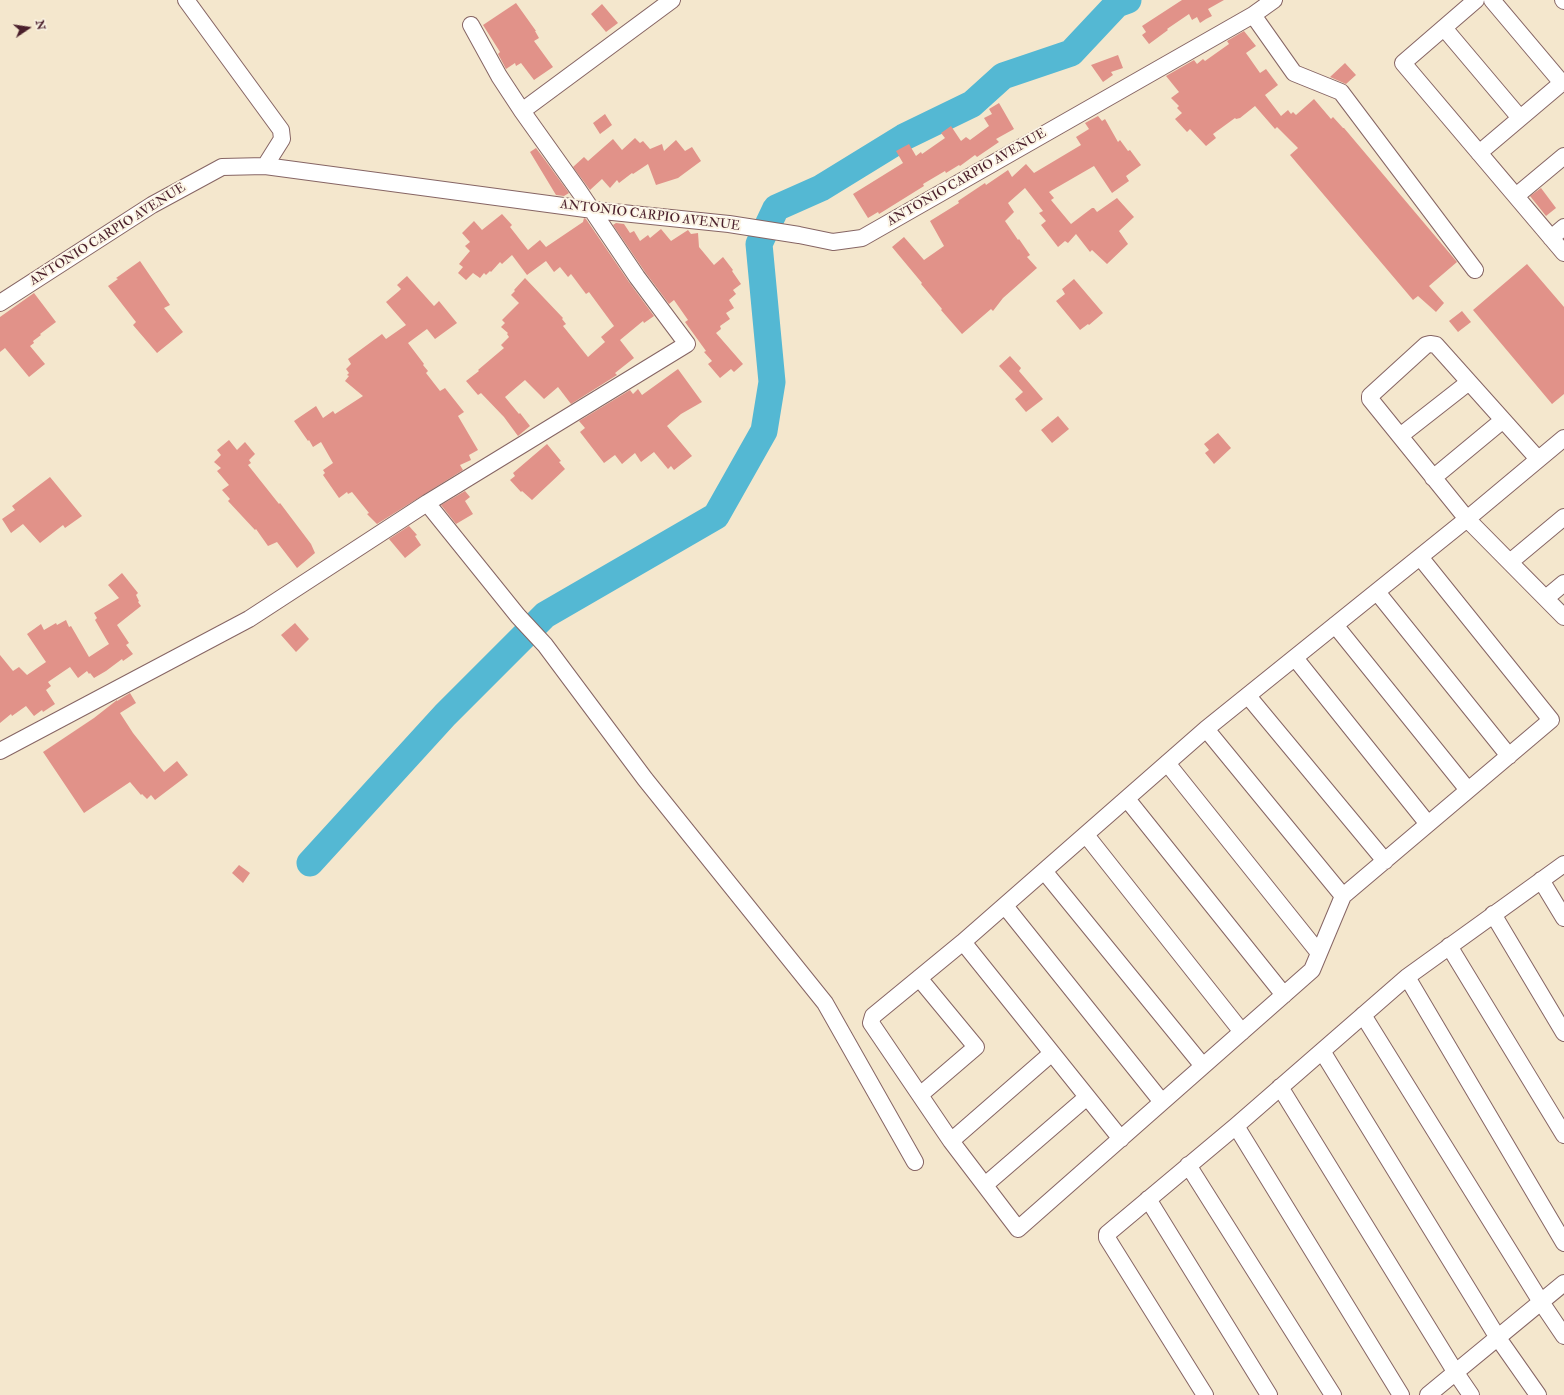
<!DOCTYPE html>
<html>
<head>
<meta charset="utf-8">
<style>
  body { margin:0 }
  #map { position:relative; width:1564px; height:1395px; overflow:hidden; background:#f4e7cd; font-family:"IM FELL Double Pica",serif }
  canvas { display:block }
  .north { position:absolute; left:8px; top:8px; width:40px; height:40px; -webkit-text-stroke:3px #fcf5e5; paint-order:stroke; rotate:77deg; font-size:11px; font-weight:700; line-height:16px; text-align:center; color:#4a1f2b }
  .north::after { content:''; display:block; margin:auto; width:14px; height:18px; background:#4a1f2b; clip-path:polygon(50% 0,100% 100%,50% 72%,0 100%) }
</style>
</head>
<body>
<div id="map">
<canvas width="1564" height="1395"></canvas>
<div class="north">N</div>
</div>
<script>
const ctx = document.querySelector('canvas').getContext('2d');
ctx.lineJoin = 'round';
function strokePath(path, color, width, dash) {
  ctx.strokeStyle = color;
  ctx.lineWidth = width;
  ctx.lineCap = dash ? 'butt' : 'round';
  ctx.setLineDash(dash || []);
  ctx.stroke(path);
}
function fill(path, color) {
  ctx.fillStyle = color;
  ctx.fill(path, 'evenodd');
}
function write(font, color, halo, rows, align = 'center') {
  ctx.font = font + ' "IM FELL Double Pica",serif';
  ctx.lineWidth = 4;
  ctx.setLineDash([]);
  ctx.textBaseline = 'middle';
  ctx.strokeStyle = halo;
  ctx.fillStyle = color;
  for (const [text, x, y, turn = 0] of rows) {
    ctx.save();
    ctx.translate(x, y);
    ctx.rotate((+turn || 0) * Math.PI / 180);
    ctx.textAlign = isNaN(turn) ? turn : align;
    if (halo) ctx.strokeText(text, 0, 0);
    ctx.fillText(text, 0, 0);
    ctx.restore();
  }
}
strokePath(new Path2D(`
  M 310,863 L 445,715 L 545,615 L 716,516 L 764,431 L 772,382 L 759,244 L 776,208 L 821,188 L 904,137 L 972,104 L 1003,76 L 1071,53 L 1117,4 L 1128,0`), '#54b8d3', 27);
fill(new Path2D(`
  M 1182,0 L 1224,0 L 1208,9 L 1212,16 L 1206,19 L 1200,23 L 1197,17 L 1192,20 L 1189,14 L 1167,29 L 1168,30 L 1149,44 L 1142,35 L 1146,32 L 1142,26 Z
  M 516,3 L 536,31 L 535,31 L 539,38 L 534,41 L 553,67 L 534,80 L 521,63 L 516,66 L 515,63 L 506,69 L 498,54 L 500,52 L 483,25 Z
  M 602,4 L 618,23 L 606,32 L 591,14 Z
  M 1244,31 L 1256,46 L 1246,53 L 1260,73 L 1266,69 L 1278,85 L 1265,95 L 1281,116 L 1288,110 L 1291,114 L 1293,112 L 1296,115 L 1314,99 L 1331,119 L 1333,117 L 1343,128 L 1344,128 L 1457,262 L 1429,286 L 1444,303 L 1436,312 L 1418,296 L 1413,300 L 1290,155 L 1298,148 L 1277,127 L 1275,129 L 1255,106 L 1240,118 L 1236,119 L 1235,118 L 1213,134 L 1216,138 L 1206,146 L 1190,129 L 1187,132 L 1175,119 L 1182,113 L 1177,108 L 1179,106 L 1171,98 L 1179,92 L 1166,76 L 1194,60 L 1197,64 L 1203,59 L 1205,61 L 1229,44 L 1227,41 Z
  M 1118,55 L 1123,68 L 1111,72 L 1113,75 L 1103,82 L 1091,65 Z
  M 1345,63 L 1356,75 L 1346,84 L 1330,77 Z
  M 999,103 L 1014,129 L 996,139 L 999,142 L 977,157 L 975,155 L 960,166 L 959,165 L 946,173 L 945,171 L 923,184 L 924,186 L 879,214 L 878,212 L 868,218 L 853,194 L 903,163 L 896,151 L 909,144 L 916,156 L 921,152 L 922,154 L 945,138 L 941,133 L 951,126 L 961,141 L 966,137 L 970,140 L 989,126 L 984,118 L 992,114 L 989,109 Z
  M 605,114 L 612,125 L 600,134 L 593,123 Z
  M 1098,116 L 1102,121 L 1105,119 L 1118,142 L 1120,140 L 1128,151 L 1130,150 L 1141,165 L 1126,176 L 1129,181 L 1112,193 L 1094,166 L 1049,192 L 1054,198 L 1051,200 L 1071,224 L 1092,208 L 1094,208 L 1097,212 L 1117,198 L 1134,217 L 1119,231 L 1128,244 L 1107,264 L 1092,250 L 1090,252 L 1076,234 L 1068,243 L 1065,241 L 1058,247 L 1041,225 L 1046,221 L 1039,213 L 1043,211 L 1025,188 L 1008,203 L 1014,212 L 1005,221 L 1018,240 L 1019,239 L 1030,255 L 1027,257 L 1037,268 L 1003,298 L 993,311 L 991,309 L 962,334 L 941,310 L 942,309 L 921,284 L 922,283 L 892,247 L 904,237 L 924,260 L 944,246 L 930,221 L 959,203 L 958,201 L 985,183 L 986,185 L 1008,170 L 1012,177 L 1026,164 L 1034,173 L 1081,145 L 1076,137 L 1089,129 L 1085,123 Z
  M 635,138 L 640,143 L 643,141 L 650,149 L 662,144 L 664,151 L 676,140 L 685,151 L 692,147 L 701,161 L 678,178 L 656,185 L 648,164 L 633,174 L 632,173 L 619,183 L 617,180 L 610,188 L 602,179 L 590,190 L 573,167 L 584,157 L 588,161 L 613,139 L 622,150 Z
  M 536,148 L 545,160 L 569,193 L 564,196 L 556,195 L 530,152 Z
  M 1541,188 L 1556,208 L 1546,216 L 1530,196 Z
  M 502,214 L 512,225 L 510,227 L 528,250 L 540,240 L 546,247 L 583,222 L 584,218 L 586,219 L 629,282 L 654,316 L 644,323 L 643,321 L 620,340 L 634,358 L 615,373 L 617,375 L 571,404 L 558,387 L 544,399 L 525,380 L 505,397 L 519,414 L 520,413 L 530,426 L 518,436 L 504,417 L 481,393 L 478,395 L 466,381 L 479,371 L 478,370 L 504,348 L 501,345 L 509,337 L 507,334 L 508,333 L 501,327 L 505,323 L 502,320 L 519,303 L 511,295 L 515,291 L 514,290 L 525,278 L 563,318 L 562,319 L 566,324 L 563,326 L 588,357 L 605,342 L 601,337 L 614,326 L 589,292 L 586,294 L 571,274 L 568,277 L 560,267 L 554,272 L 546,261 L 527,275 L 512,255 L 502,264 L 500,262 L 491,272 L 490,271 L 486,275 L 484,273 L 480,278 L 473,273 L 466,280 L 458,273 L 463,267 L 459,264 L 470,251 L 465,246 L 470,242 L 462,233 L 474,221 L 482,230 Z
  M 616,223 L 624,224 L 630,233 L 634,231 L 640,241 L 648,235 L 650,238 L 661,229 L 671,241 L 688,230 L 691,234 L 698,233 L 699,247 L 714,265 L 723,257 L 733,270 L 732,271 L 741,284 L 733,290 L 736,294 L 729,300 L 734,308 L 726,313 L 730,319 L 720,326 L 721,329 L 716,333 L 743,364 L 734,372 L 731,369 L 720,378 L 708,364 L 712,361 L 704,352 L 706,351 L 685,322 L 688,320 L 674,300 L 669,304 L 645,272 L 613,225 Z
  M 140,261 L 170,305 L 164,308 L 183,332 L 157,353 L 133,325 L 136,322 L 108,286 L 118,279 L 116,278 Z
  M 1527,264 L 1564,307 L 1564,394 L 1552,404 L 1473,310 Z
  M 407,276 L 434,306 L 439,301 L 457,323 L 435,339 L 427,329 L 408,343 L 424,364 L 423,365 L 428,371 L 426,373 L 440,391 L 445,388 L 464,412 L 458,416 L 478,450 L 469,455 L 471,460 L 460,465 L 463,470 L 377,524 L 367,514 L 369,513 L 352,492 L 348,494 L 347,492 L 339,498 L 323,475 L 325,473 L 323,470 L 333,463 L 321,442 L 313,447 L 309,440 L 308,441 L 294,421 L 316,406 L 323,418 L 333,411 L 335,414 L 363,396 L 345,381 L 349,376 L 347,375 L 349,373 L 346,369 L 351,364 L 348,359 L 382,334 L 386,339 L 406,325 L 386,302 L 399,291 L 401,289 L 397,285 Z
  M 1074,279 L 1103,313 L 1089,325 L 1088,324 L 1080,330 L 1056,301 L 1065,294 L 1062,289 Z
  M 34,293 L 56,322 L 40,334 L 41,335 L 33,341 L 34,343 L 30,346 L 45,364 L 29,377 L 5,348 L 0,352 L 0,317 Z
  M 1462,311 L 1471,322 L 1458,332 L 1449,321 Z
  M 1010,356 L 1021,368 L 1019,371 L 1043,399 L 1026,412 L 1015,399 L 1023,392 L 999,366 Z
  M 678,369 L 702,402 L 681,414 L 667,426 L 692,456 L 674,470 L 671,466 L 668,469 L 654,452 L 641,462 L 635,453 L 622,464 L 615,455 L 604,463 L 580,432 L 585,428 L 579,421 L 630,390 L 633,394 L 638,389 L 642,395 Z
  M 1058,416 L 1069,429 L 1052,443 L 1041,430 Z
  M 1218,433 L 1231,448 L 1214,464 L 1205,453 L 1209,450 L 1204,444 Z
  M 229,440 L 237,450 L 245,442 L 255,454 L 249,460 L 251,463 L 248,465 L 279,504 L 280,503 L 311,544 L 315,553 L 297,568 L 277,542 L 268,546 L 256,529 L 255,530 L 228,501 L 230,499 L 222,490 L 229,485 L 217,471 L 221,468 L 214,462 L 221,455 L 217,450 Z
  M 547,444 L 561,461 L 559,462 L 565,469 L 532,500 L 522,491 L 521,492 L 510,480 L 515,476 L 513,473 Z
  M 50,477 L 82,516 L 65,528 L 63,525 L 40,543 L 23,524 L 11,533 L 2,519 L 15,510 L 12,506 Z
  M 465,491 L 470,497 L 465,501 L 473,514 L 456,524 L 441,505 Z
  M 409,526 L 417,535 L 415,536 L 421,545 L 405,558 L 389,539 Z
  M 122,573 L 138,593 L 136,595 L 139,601 L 138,602 L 141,606 L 117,625 L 129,643 L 126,645 L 133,654 L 123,661 L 122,659 L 106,671 L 94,678 L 90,673 L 89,674 L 87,671 L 78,678 L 70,667 L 48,682 L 51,686 L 46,690 L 55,704 L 43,712 L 42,710 L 34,716 L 26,706 L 12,716 L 11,714 L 0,723 L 0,655 L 13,671 L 19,667 L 27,675 L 46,662 L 27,634 L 41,624 L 44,630 L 56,623 L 57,625 L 66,620 L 69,627 L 71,626 L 89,657 L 109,644 L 95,620 L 97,618 L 94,613 L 119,598 L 108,585 Z
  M 295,623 L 309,639 L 296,652 L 281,635 Z
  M 130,693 L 136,703 L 120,713 L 133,733 L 164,772 L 177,761 L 188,775 L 155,800 L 151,795 L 147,799 L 142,794 L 141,795 L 130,782 L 84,813 L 43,752 L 94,718 L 117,700 L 117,701 Z
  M 239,865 L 250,873 L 243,883 L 232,873 Z`), '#e19289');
const minor = new Path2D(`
  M 186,0 L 281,130 L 282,139 L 265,166
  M 1476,0 L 1403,63 L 1564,253
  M 1492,0 L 1562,83
  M 1563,0 L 1564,1
  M 1253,15 L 1294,73 L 1341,92 L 1475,270
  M 1444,28 L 1520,118
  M 522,111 L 672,0
  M 1479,153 L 1564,81
  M 1516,196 L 1564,156
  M 1551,238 L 1564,227
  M 0,303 L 152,205 L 222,167 L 265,166 L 593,210 L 729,224 L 799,235 L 833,242 L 862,238 L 1253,15 L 1274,0
  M 1400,436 L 1469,382
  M 1538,459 L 1436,345 L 1430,344 L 1426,345 L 1370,396 L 1370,399 L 1467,519 L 1564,617
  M 1433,478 L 1503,420
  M 427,503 L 518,616 L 545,645 L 645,779 L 825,1003 L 915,1162
  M 1420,557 L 1551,720 L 1343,896 L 1312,970 L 1018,1229 L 951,1141 L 871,1023 L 873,1016 L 963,942 L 1206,729 L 1467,519 L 1564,438
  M 1510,562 L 1564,517
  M 1377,592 L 1509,756
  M 1546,598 L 1564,583
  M 1335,625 L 1468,790
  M 1295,658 L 1428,824
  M 1248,696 L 1385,861
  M 1206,729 L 1343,896
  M 0,751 L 249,619 L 427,503 L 687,344 L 637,277 L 579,191 L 522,111 L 499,76 L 471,25
  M 1167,763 L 1319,953
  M 1127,799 L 1284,995
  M 1086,835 L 1242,1032
  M 1044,871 L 1203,1066
  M 1541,880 L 1564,918
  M 1005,906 L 1162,1102
  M 1493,914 L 1564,1033
  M 963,942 L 1121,1139
  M 1449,946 L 1564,1135
  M 1407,977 L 1564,1243
  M 919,978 L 976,1047 L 920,1095
  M 1363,1015 L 1541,1302 L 1564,1336
  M 1322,1051 L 1498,1338 L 1538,1395
  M 1280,1087 L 1456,1373 L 1471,1395
  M 1236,1126 L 1401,1395
  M 951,1141 L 1052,1053
  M 1188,1165 L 1333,1395
  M 985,1185 L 1087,1097
  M 1148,1199 L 1269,1395
  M 1205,1395 L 1107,1238 L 1107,1234 L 1236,1126 L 1407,977 L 1564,864
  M 1428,1395 L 1564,1283`);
strokePath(minor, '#866564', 18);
strokePath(minor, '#fff', 16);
write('13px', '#4a1f2b', '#fcf5e5', [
  ["ANTONIO CARPIO AVENUE",967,178,-30],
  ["ANTONIO CARPIO AVENUE",650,216,7],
  ["ANTONIO CARPIO AVENUE",108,235,-32]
]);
</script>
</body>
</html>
